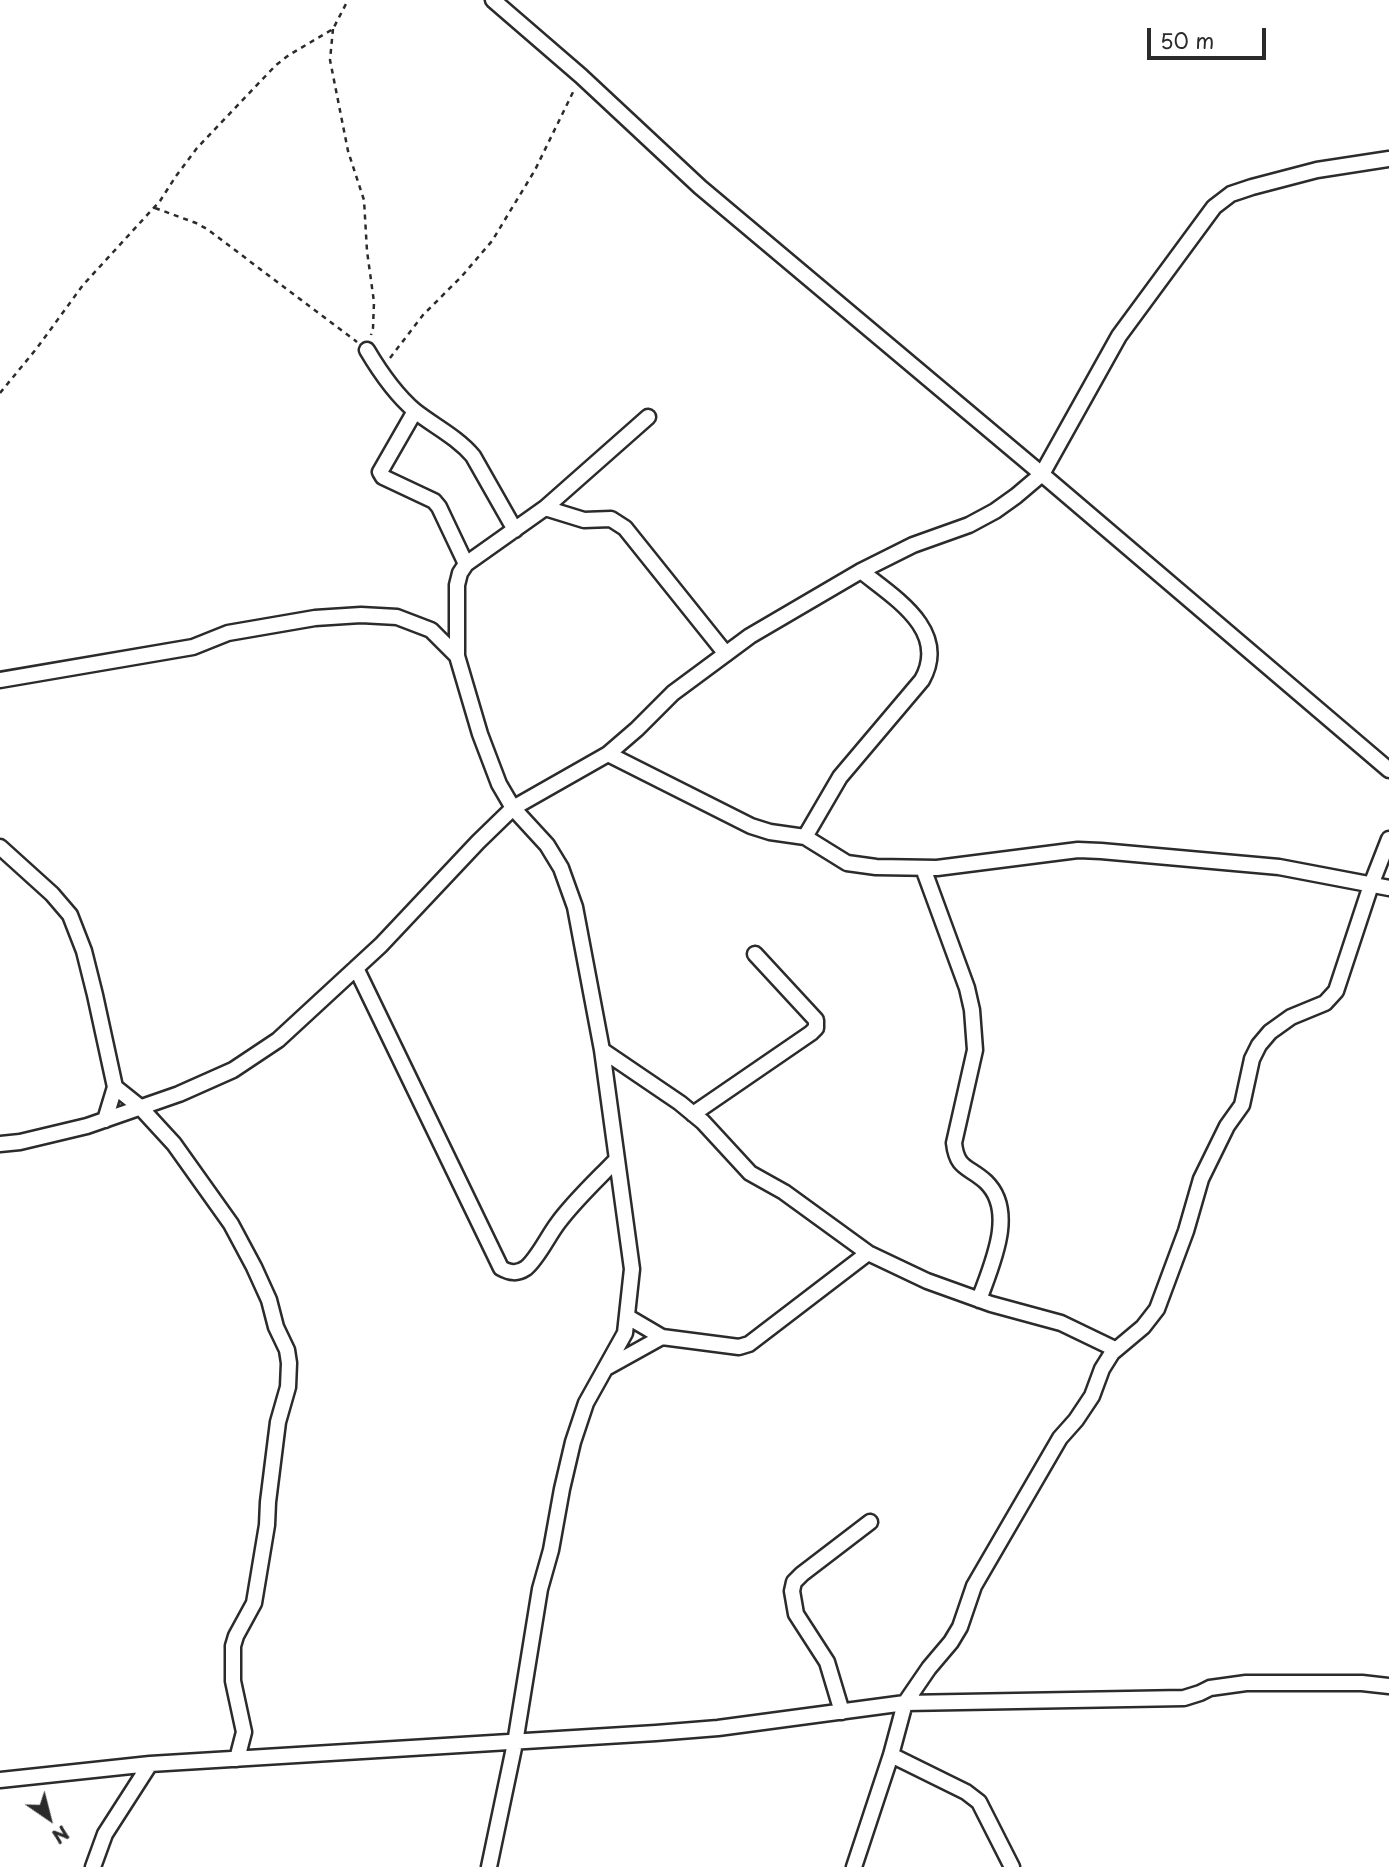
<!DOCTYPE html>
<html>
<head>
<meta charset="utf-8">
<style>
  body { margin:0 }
  #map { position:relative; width:1389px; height:1867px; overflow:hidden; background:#fff; font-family:"Playpen Sans",sans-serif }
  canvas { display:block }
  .north { position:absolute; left:14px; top:1783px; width:70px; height:70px; -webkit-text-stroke:5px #fff; paint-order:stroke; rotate:145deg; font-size:19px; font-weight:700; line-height:28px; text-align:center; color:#2b2b2b }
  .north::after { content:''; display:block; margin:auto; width:24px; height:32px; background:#2b2b2b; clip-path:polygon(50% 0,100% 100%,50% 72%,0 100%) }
  .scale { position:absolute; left:1147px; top:28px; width:119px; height:32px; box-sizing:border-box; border:4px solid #2b2b2b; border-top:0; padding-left:9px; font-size:21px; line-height:24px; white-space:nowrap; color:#2b2b2b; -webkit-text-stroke:5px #fff; paint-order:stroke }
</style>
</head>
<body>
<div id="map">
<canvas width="1389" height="1867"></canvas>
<div class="north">N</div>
<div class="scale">50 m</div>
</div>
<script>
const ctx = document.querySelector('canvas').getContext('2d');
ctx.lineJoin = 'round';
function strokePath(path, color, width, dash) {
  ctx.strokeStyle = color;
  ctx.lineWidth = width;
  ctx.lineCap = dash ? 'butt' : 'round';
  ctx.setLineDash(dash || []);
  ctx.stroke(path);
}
const minor = new Path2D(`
  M 493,0 L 581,76 L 700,187 L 1050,481 L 1389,770
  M 367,350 C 380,372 395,394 415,411 C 434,426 457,437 473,456 L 515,530
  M 415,411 L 380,472 L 383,477 L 434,501 L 439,507 L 466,564
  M 545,508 L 584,520 L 611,519 L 625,528 L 726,654
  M 0,680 L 193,647 L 228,633 L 315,618 L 361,615 L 397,617 L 431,630 L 457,656
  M 608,754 L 751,826 L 770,832 L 805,837 L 847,863 L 876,867 L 937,868 L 1078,850 L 1101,851 L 1279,867 L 1389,888
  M 805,837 L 840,777 L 922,680 C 950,630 893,597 861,571
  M 0,847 L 52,894 L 70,915 L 84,951 L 95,995 L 115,1087 L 105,1120
  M 923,868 L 967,988 L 972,1010 L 975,1050 L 954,1143 C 957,1170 969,1166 986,1182 C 1017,1212 991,1266 979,1300
  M 356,968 L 501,1268 C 510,1273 517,1274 526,1268 C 538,1258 548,1236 558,1223 C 575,1200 597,1180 617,1159
  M 602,1050 L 680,1103 L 703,1122 L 750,1173 L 784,1192 L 868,1253 L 927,1281 L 991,1304 L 1061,1323 L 1115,1349
  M 115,1087 L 140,1107 L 174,1144 L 231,1224 L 254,1267 L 269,1300 L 276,1327 L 287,1350 L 289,1363 L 288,1387 L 278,1422 L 268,1502 L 267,1525 L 254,1603 L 236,1636 L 233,1646 L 233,1681 L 244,1732 L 237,1759
  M 693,1114 L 811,1033 L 816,1028 L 816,1020 L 755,954
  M 0,1144 L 20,1142 L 87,1126 L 179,1094 L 233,1070 L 278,1040 L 381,945 L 478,842 L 513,808 L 608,754 L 637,729 L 673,693 L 750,636 L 861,571 L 913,545 L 969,525 L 995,511 L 1016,496 L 1042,474 L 1119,336 L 1214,207 L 1231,194 L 1252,187 L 1317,170 L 1389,159
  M 628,1317 L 662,1337 L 739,1347 L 749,1344 L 868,1253
  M 608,1367 L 662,1337
  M 842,1712 L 827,1662 L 796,1614 L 792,1591 L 794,1582 L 802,1574 L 870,1522
  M 891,1755 L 966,1792 L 979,1802 L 1012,1867
  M 0,1780 L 150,1764 L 656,1733 L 718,1728 L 905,1703 L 1184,1698 L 1200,1693 L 1210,1688 L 1246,1683 L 1362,1683 L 1389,1686
  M 93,1867 L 105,1834 L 150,1764
  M 489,1867 L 515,1743 L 540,1589 L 551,1550 L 562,1489 L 573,1442 L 586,1403 L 625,1333 L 632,1269 L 602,1050 L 575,907 L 561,868 L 547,845 L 513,808 L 499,784 L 480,734 L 457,656 L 457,585 L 460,573 L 466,564 L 545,508 L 648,417
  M 854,1867 L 891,1755 L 905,1703 L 929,1668 L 951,1642 L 960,1627 L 974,1586 L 1060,1438 L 1076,1420 L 1092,1396 L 1102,1369 L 1112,1353 L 1143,1327 L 1157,1309 L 1186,1231 L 1201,1179 L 1227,1126 L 1242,1105 L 1252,1059 L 1259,1045 L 1270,1032 L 1291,1017 L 1325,1003 L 1336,991 L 1371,885 L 1389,839`);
strokePath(minor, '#2b2b2b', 19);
strokePath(new Path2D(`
  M 333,29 L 330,60 L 348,151 L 364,200 L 367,251 L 374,302 L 373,328 L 371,335
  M 155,208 L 196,223 L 207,229 L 357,342
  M 390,358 L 423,315 L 462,276 L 492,241 L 535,170 L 575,88
  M 0,393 L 37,348 L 83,285 L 160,201 L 176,176 L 197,148 L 276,65 L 289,55 L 333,29 L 348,0`), '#2b2b2b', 2.5, [5, 5]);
strokePath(minor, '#fff', 14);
</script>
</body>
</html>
